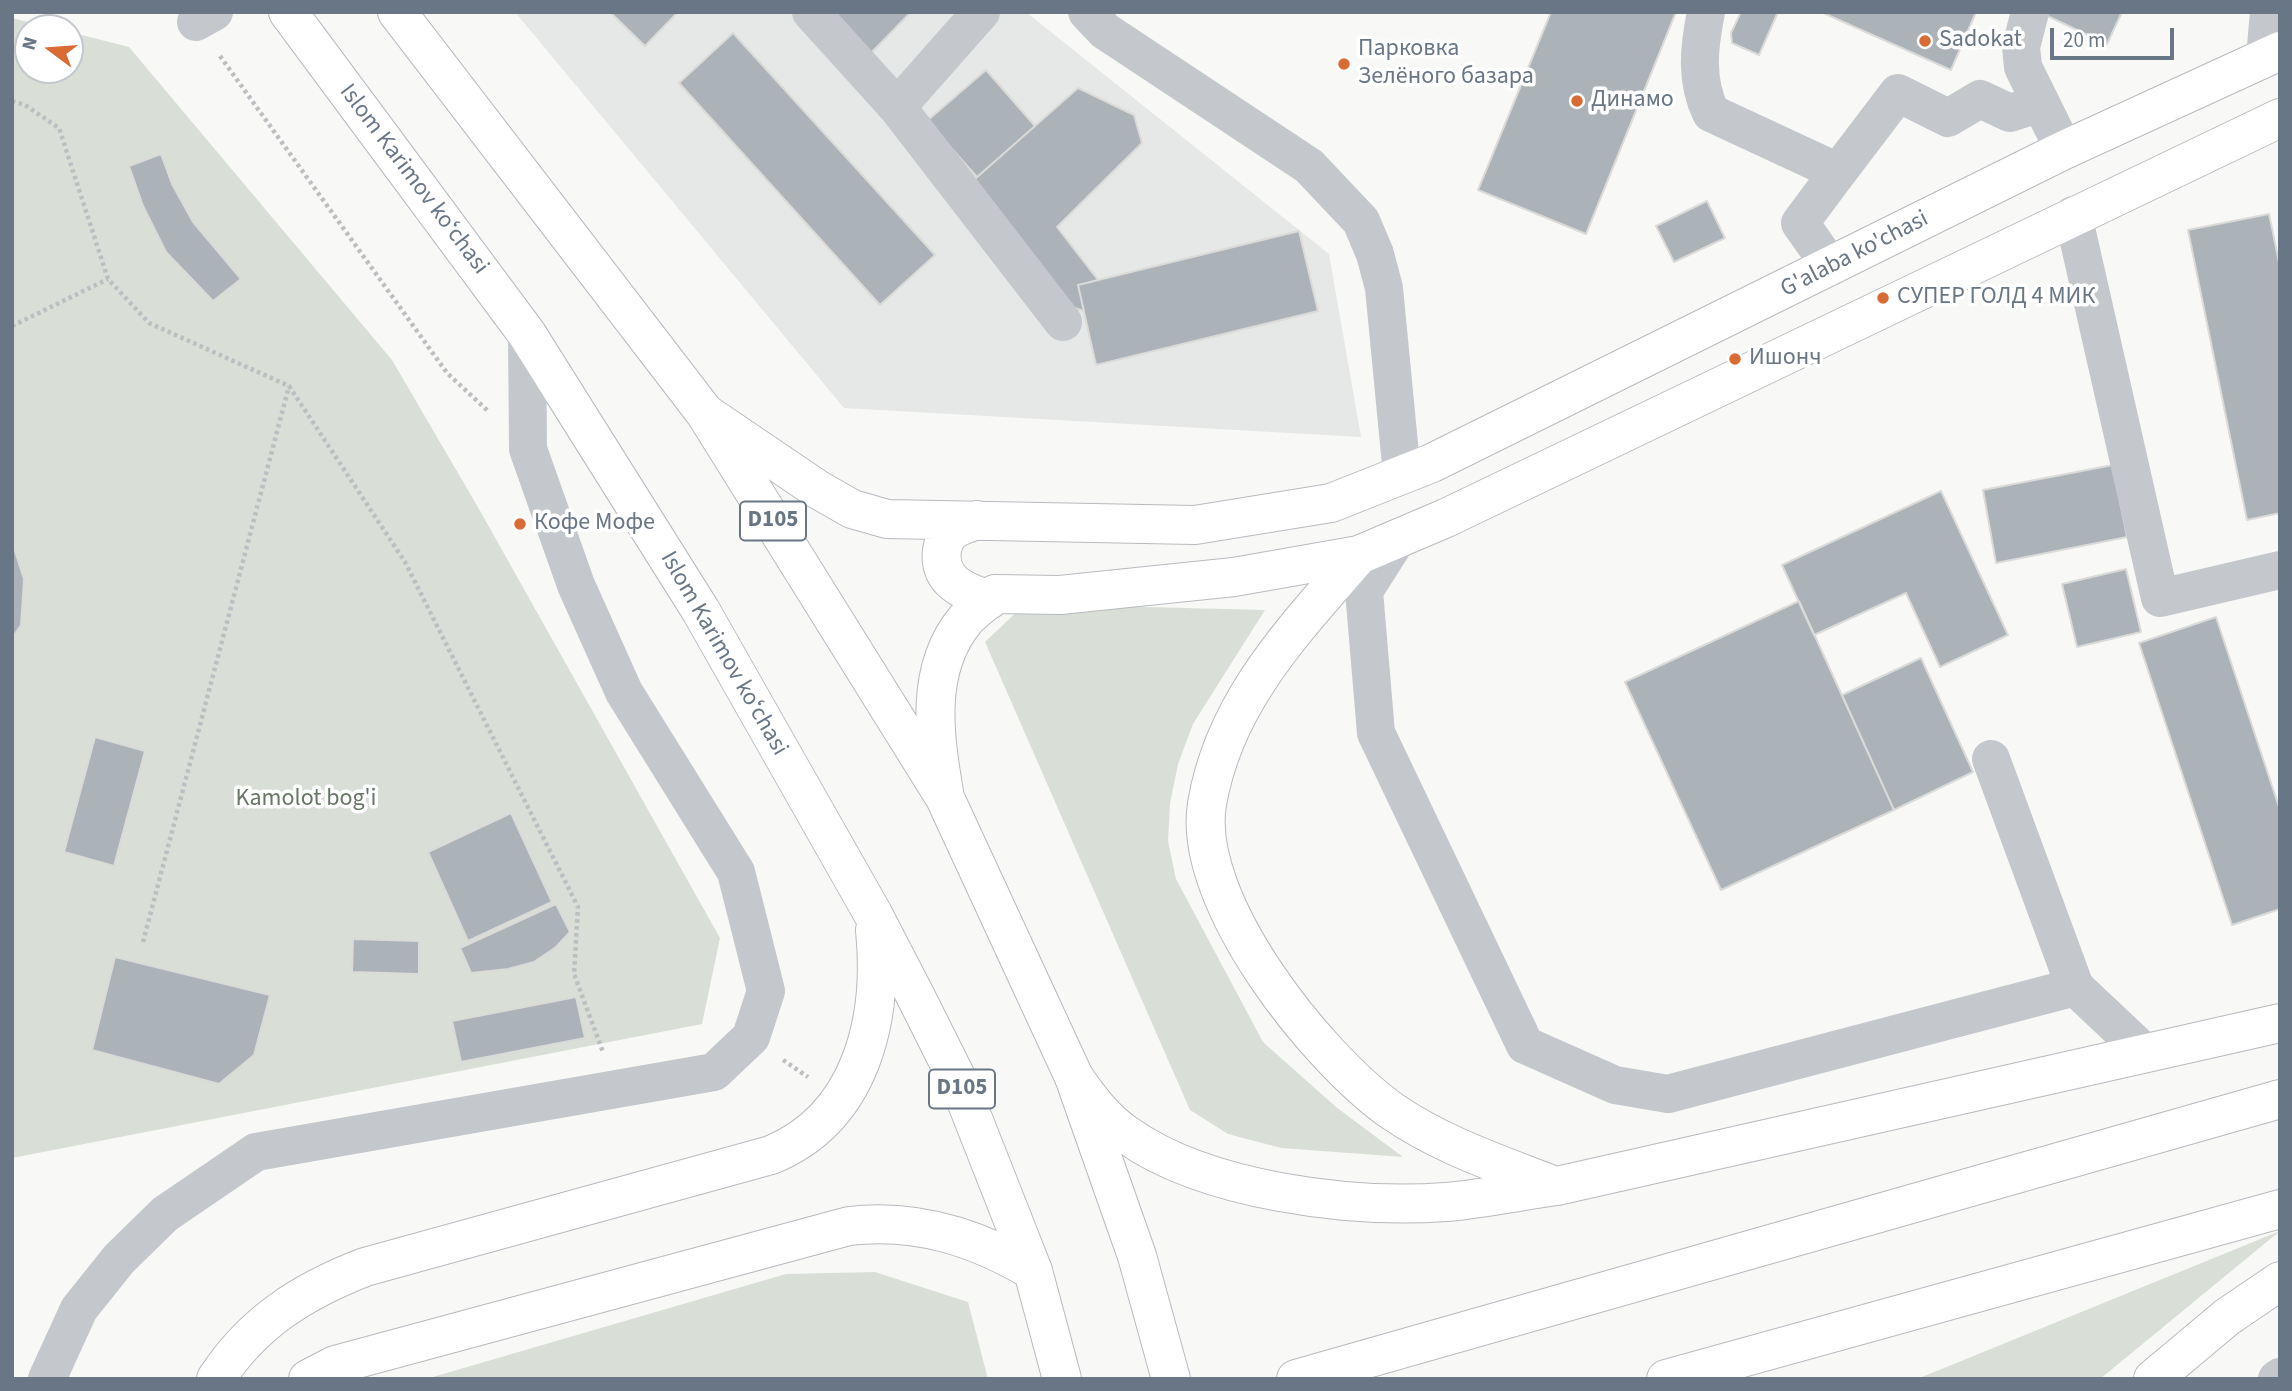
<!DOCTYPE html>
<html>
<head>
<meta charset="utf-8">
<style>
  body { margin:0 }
  #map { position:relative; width:2292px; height:1391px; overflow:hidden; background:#f8f8f6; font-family:"Source Sans 3",sans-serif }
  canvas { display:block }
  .frame { position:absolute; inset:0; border:14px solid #697685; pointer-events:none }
  .north { position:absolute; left:14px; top:14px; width:70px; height:70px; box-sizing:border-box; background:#fff; border:2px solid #c3c8ce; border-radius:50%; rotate:286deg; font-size:19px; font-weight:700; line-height:28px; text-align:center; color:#697685 }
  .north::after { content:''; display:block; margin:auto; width:24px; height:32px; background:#d96c35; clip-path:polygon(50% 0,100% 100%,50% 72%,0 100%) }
  .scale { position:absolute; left:2050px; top:28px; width:124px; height:32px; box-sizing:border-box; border:4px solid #697685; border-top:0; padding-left:9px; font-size:21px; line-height:24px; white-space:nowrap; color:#697685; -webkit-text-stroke:5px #fff; paint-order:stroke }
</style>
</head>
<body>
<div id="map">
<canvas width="2292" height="1391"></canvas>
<div class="frame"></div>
<div class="north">N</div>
<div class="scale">20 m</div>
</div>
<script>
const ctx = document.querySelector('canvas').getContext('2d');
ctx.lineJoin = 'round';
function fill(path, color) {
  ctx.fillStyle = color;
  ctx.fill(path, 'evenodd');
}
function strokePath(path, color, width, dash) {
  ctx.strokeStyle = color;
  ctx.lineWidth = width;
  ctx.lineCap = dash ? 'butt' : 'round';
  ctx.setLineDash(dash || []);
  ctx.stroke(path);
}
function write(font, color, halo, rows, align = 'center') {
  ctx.font = font + ' "Source Sans 3",sans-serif';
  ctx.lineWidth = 7;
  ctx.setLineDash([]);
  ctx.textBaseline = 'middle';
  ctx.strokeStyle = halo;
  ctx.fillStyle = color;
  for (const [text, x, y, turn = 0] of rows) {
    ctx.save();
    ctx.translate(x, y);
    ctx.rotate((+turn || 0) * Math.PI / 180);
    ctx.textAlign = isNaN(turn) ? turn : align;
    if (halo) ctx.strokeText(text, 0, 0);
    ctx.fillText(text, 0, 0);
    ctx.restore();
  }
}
fill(new Path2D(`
  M 515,12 L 1026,12 L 1329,254 L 1361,437 L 844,408 Z`), '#e6e7e7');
fill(new Path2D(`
  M 12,18 L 53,28 L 28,28 L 28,70 L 70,70 L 70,32 L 129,47 L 392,360 L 479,509 L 720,938 L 702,1024 L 12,1158 Z
  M 1025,604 L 1265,610 L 1193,724 L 1178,764 L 1170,804 L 1168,841 L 1176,879 L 1263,1042 L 1336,1107 L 1403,1157 L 1281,1148 L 1228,1134 L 1190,1110 L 985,642 Z
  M 2280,1231 L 2100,1379 L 1917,1379 Z
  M 875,1272 L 968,1302 L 988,1379 L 426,1379 L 786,1274 Z`), '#d9dfd7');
const building = new Path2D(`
  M 610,12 L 678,12 L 645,46 Z
  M 828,12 L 911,12 L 870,54 Z
  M 1551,12 L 1676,12 L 1586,234 L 1478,190 Z
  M 1741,12 L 1778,12 L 1759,55 L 1732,43 L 1731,33 Z
  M 1821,12 L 1976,12 L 1951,70 Z
  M 2039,12 L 2122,12 L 2107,44 Z
  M 733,33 L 935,255 L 880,305 L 679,83 Z
  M 986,70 L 1035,126 L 977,177 L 927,121 Z
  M 1078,88 L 1134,115 L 1142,143 L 1057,227 L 1098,280 L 1078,285 L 1084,311 L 1053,301 L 967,186 Z
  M 161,154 L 172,184 L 193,222 L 241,279 L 213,301 L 166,252 L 143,206 L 129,166 Z
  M 1707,201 L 1725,238 L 1674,262 L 1656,226 Z
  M 2269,214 L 2280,267 L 2280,513 L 2247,520 L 2188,230 Z
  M 1299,231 L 1318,311 L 1096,365 L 1078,285 Z
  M 2113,465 L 2127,537 L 1996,563 L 1983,490 Z
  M 1941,491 L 2008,635 L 1940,667 L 1906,593 L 1814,635 L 1782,565 Z
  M 12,542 L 24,579 L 21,625 L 12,638 Z
  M 2126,569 L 2141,632 L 2077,647 L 2062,584 Z
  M 1799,601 L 1894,810 L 1721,890 L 1625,682 Z
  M 2216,617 L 2280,810 L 2280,909 L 2232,925 L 2139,643 Z
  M 1921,658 L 1973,772 L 1894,810 L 1842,695 Z
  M 95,737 L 145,751 L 114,866 L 64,852 Z
  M 511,813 L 552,902 L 468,941 L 428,852 Z
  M 556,904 L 570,932 L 556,947 L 534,962 L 508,969 L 471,973 L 460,948 Z
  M 353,939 L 419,941 L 419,974 L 352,972 Z
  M 115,957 L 270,995 L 254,1055 L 219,1084 L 92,1050 Z
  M 576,997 L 585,1038 L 461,1062 L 452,1021 Z`);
fill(building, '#abb2b8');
strokePath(building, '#dadad8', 2);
const major = new Path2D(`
  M 288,12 L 527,334 L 701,611 L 873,914 L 917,999 L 959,1083 L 1033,1271
  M 397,12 L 705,413 L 945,798 L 1074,1077 L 1137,1256 L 1171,1379
  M 705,413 L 817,489 L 852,509 L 887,519 L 1195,525 L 1331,503 L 1432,463 L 2064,150 L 2280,51
  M 977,520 C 969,523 958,526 952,531 C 946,536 943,543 942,550 C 938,581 963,591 989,600
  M 945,798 C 935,739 923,670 966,619 C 974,610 986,602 995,594 L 1060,595 L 1234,577 L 1359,555 L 1446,518 L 2280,118
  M 216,1379 C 253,1322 303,1291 365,1267 L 771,1155 C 861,1118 884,1020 875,930
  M 1666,1379 L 2280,1209`);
const highway = new Path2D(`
  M 1359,555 C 1294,630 1224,702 1207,804 C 1191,901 1317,1058 1392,1111 C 1441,1145 1499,1164 1555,1186
  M 1074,1077 C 1089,1099 1105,1120 1127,1135 C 1206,1191 1351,1209 1446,1202 C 1483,1199 1520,1191 1557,1186 L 2280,1023
  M 308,1379 L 335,1365 L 849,1226 C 916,1218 976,1237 1033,1271 L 1062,1379
  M 1296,1379 L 2280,1099
  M 2153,1379 L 2227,1317 L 2280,1281`);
strokePath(major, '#b7bbbf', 40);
strokePath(highway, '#b7babd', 40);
strokePath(new Path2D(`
  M 220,56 L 447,373 L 488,411
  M 12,101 L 25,105 L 59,128 L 108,279 L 149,323 L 289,386 L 405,562 L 578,907 L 574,974 L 603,1052
  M 12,326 L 108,279
  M 143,942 L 289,386
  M 783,1060 L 808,1077`), '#bcbec1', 4.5, [3.5, 3.5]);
strokePath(new Path2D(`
  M 811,12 L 897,107
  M 981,12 L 897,107 L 1063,322
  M 1087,12 L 1105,31 L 1309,166 L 1361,221 L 1375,254 L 1384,288 L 1402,475
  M 1706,12 C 1699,47 1695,80 1711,113 L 1838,172 L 1800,223 L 1831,267
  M 2030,12 L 2021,47 L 2023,67 L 2064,150
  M 196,22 L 214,12
  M 2265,58 L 2269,12
  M 1838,172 L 1898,93 L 1948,118 L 1980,99 L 2010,113 L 2041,103
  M 2073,215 L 2160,598 L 2280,570
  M 1397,539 L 1364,591 L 1376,733 L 1525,1045 L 1615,1085 L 1668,1094 L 2075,987 L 2144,1052
  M 1991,759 L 2075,987
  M 47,1379 L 79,1309 L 119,1259 L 165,1214 L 256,1152 L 714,1072 L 751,1037 L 766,991 L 736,872 L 624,692 L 576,585 L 528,449 L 527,334
  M 2277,1379 L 2280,1377`), '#c4c7cb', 38);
strokePath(major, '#fff', 38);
strokePath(highway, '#fff', 38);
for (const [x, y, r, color] of [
  [1925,41,7,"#d96c35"],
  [1344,64,7,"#d96c35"],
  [1577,101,7,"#d96c35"],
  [1883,298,7,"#d96c35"],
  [1735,359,7,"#d96c35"],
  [520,524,7,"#d96c35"]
]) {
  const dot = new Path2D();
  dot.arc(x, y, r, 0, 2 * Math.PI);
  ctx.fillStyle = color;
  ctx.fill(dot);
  strokePath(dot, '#fff', 2.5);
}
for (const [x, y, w] of [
  [773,521,66],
  [962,1089,66]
]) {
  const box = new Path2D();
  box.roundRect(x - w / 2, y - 19.5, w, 39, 5);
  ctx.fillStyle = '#fff';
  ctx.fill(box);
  strokePath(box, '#697685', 2);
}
write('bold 23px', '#697685', null, [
  ["D105",773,521],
  ["D105",962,1089]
]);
write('24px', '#697685', '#fff', [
  ["Sadokat",1939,41],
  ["Парковка",1358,50],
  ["Зелёного базара",1358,78],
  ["Динамо",1591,101],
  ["СУПЕР ГОЛД 4 МИК",1897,298],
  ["Ишонч",1749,359],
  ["Кофе Мофе",534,524]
], 'left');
write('24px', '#697685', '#fff', [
  ["Islom Karimov koʻchasi",413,180,53],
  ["G'alaba ko'chasi",1855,255,-27],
  ["Islom Karimov koʻchasi",723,654,60]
]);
write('24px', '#667864', '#fff', [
  ["Kamolot bog'i",306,800]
]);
</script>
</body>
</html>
